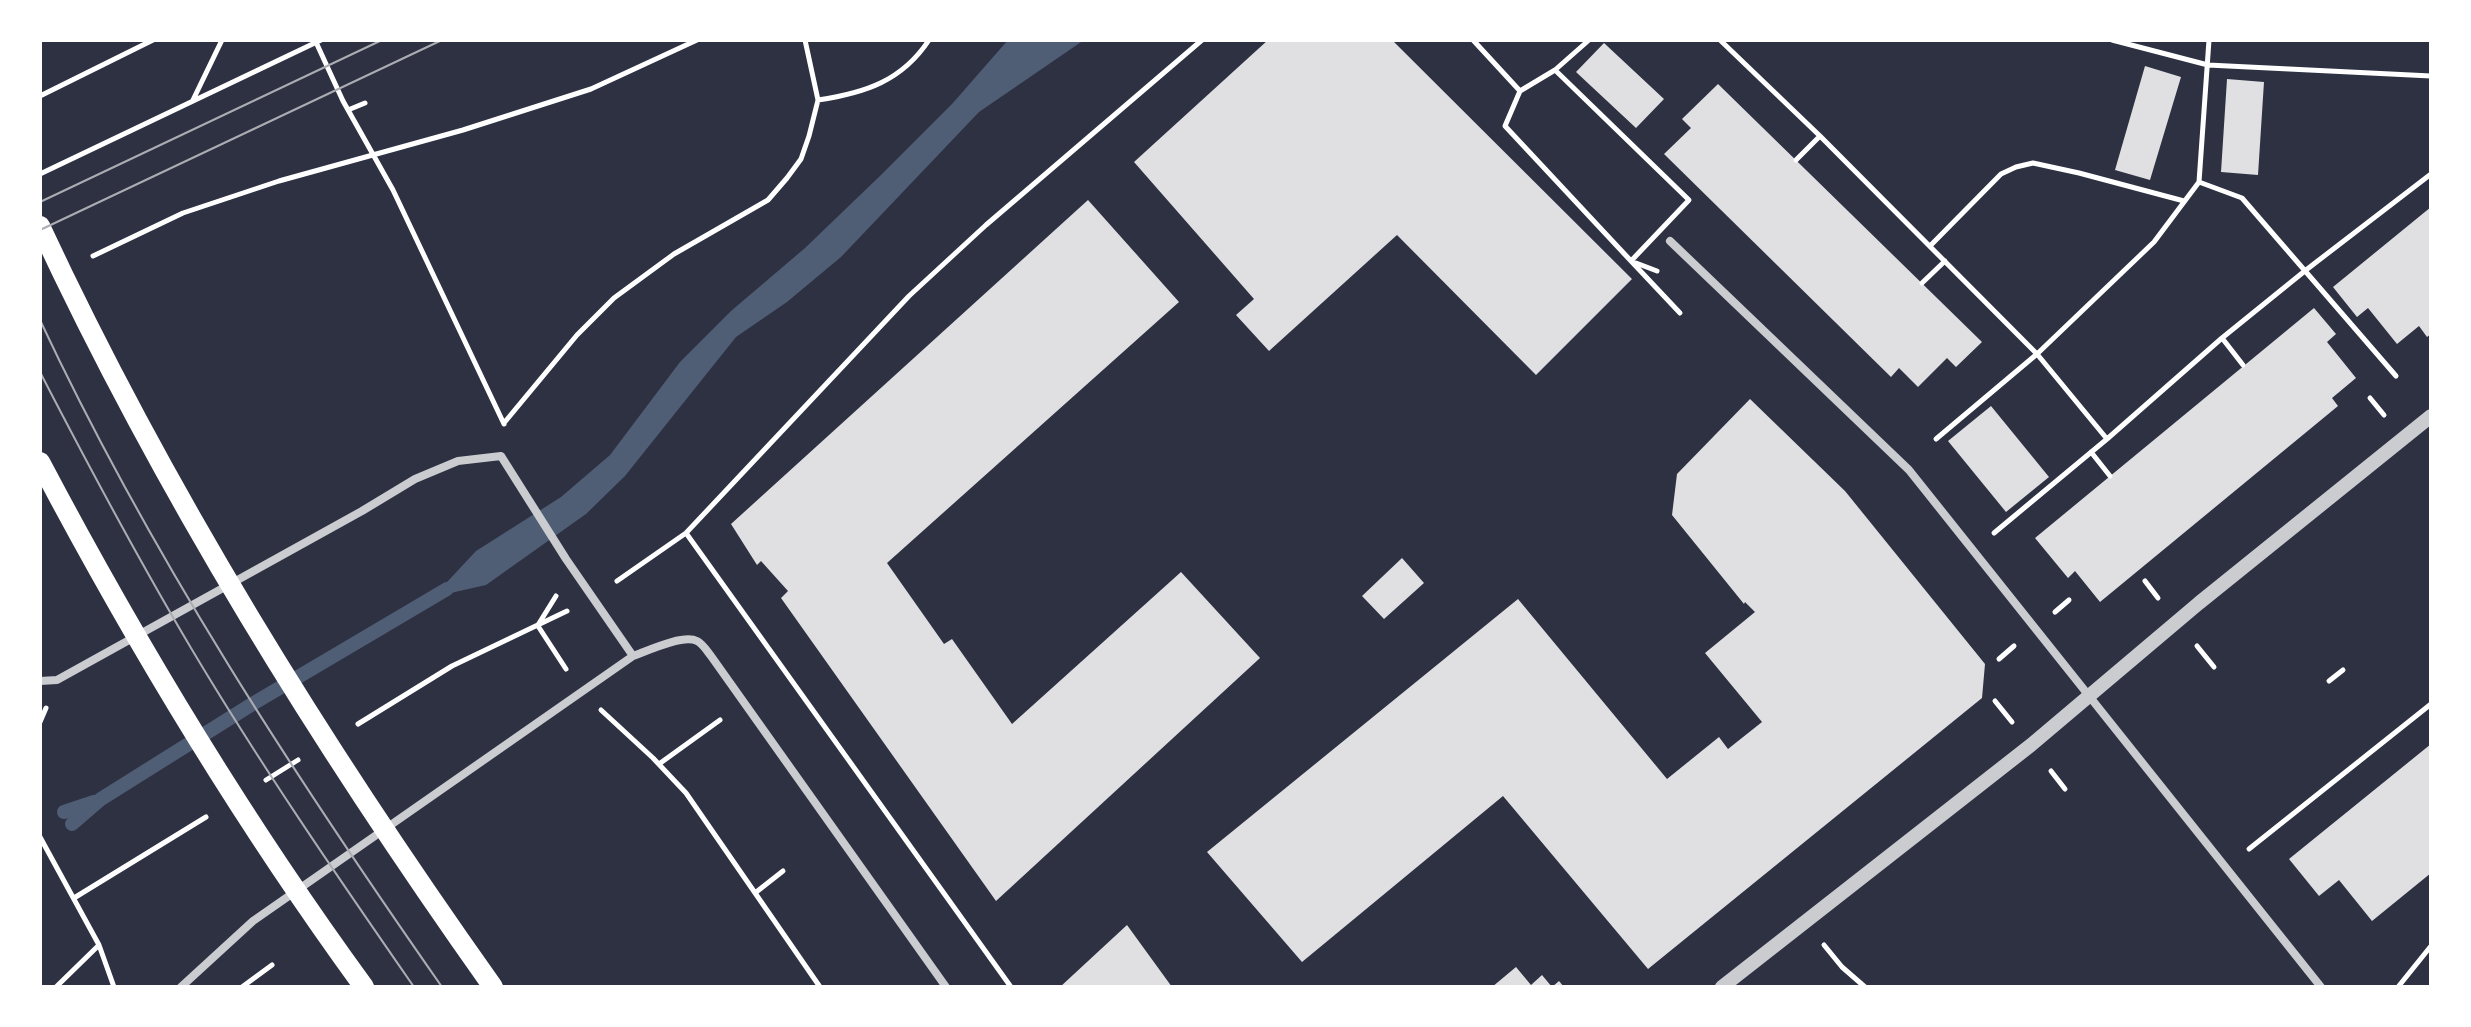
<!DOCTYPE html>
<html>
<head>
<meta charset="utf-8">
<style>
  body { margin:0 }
  #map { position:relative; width:2471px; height:1027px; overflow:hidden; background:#2d3142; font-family:Barlow,sans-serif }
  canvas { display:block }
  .frame { position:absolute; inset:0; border:42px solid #fff; pointer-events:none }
</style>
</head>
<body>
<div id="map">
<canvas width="2471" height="1027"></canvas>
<div class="frame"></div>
</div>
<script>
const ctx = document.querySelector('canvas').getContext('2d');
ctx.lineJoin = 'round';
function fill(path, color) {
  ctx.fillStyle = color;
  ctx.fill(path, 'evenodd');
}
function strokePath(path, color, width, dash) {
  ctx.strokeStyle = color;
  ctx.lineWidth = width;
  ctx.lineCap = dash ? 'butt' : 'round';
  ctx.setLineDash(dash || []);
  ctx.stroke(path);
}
fill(new Path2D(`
  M 1008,40 L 1084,40 L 979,112 L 841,257 L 787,302 L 736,337 L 625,476 L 586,514 L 486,585 L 433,597 L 476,551 L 561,497 L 610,455 L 680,362 L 731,311 L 805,248 L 882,174 L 952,104 Z`), '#4f5d75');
strokePath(new Path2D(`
  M 64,812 L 94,802
  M 72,824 L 101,799 L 254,703 L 447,589`), '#4f5d75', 14);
fill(new Path2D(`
  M 1268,40 L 1392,40 L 1632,279 L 1536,375 L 1397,235 L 1269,351 L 1236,315 L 1254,299 L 1134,162 Z
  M 1604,43 L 1664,99 L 1636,128 L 1576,72 Z
  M 2145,66 L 2181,77 L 2150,180 L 2115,170 Z
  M 2227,79 L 2264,82 L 2258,175 L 2221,172 Z
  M 1718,84 L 1982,342 L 1956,367 L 1947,358 L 1918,387 L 1899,368 L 1891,377 L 1664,154 L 1691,128 L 1682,119 Z
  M 1088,200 L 1179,302 L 887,563 L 944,644 L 952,639 L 1012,724 L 1181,572 L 1260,658 L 996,901 L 781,598 L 788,591 L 761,561 L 757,565 L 731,524 Z
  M 2431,207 L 2431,334 L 2427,337 L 2419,326 L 2397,344 L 2368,308 L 2357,317 L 2333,287 Z
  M 2314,308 L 2336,334 L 2327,342 L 2356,378 L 2332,398 L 2338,406 L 2100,602 L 2075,571 L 2068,578 L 2035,538 Z
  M 1750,399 L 1845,491 L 1985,664 L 1982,698 L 1648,969 L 1503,796 L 1302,962 L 1207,852 L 1518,599 L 1667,779 L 1719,737 L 1728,749 L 1762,722 L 1705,653 L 1755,612 L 1745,602 L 1744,604 L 1672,515 L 1677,474 Z
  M 1991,406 L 2049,477 L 2006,512 L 1948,441 Z
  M 1402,558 L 1424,583 L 1384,619 L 1362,596 Z
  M 2431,744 L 2431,873 L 2372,921 L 2339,880 L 2319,896 L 2289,859 Z
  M 1127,925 L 1172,987 L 1060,987 Z
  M 1516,967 L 1531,985 L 1542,975 L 1552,987 L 1559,981 L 1564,987 L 1492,987 Z`), '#e0e0e3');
strokePath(new Path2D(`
  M 315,40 L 343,101 L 393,190 L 504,424
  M 1473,40 L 1520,91
  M 1720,40 L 1820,136 L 2037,354 L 2107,439 L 1994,533
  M 2112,40 L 2208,65 L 2431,76
  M 1555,70 L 1689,200 L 1631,261 L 1505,126 L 1520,91 Z
  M 1555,70 L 1589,40
  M 40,96 L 153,40
  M 193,100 L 222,40
  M 818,100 C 865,93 902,81 929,40
  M 348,110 L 365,103
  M 1796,160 L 1820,136
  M 40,174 L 321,40
  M 2199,182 L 2242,198 L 2396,376
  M 1930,246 L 2001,174 L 2016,167 L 2033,163 L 2079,173 L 2184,201
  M 93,256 L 183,213 L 279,181 L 463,130 L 591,89 L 697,40
  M 1631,261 L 1680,313
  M 1636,263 L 1657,271
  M 1922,283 L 1945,261
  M 2222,338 L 2243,365
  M 2370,398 L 2384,415
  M 504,423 L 577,335 L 614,298 L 674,254 L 768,200 L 787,178 L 801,159 L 809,136 L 818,100 L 805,40
  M 1936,439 L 2037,354 L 2154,242 L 2199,182 L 2209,40
  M 2107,439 L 2222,338 L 2306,270 L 2431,174
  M 2091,452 L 2110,476
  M 686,533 L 1011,987
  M 617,581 L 686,533 L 909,296 L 986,225 L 1202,40
  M 2145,581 L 2158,598
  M 2055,612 L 2069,600
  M 538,625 L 556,596
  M 538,626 L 566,669
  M 2197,646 L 2214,667
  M 1999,659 L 2014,646
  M 2329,681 L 2343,670
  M 1995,701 L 2012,722
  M 601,710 L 653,758 L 686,793 L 820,987
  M 40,722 L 46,708
  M 358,724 L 452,666 L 567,611
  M 659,764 L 720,720
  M 2051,771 L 2065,789
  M 266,780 L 298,760
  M 40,837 L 99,945 L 114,987
  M 2249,849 L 2431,704
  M 755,893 L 783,871
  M 74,898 L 206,817
  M 1824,945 L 1842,967 L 1865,987
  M 56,987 L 99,945
  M 242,987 L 272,965
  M 2398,987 L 2431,946`), '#fff', 5);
strokePath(new Path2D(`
  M 1670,241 L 1909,470 L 2321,987
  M 40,681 L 57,680 L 362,511 L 415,479 L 458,461 L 501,456 L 566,559 L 633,656
  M 181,987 L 253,921 L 633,656 C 647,651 683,634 697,641 C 703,644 707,651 711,656 L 946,987`), '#caccd0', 8);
strokePath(new Path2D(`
  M 1722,987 L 2031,745 L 2199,603 L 2431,416`), '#caccd0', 14);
strokePath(new Path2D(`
  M 40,226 C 165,494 322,746 493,987
  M 40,462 C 136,644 243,821 364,987`), '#fff', 20);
strokePath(new Path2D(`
  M 40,202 L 382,40
  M 40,230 L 442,40
  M 40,320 C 150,555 294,775 442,987
  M 40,372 C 88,465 137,557 191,648 C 260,764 337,876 414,987`), '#abadb3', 2);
</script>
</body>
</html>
